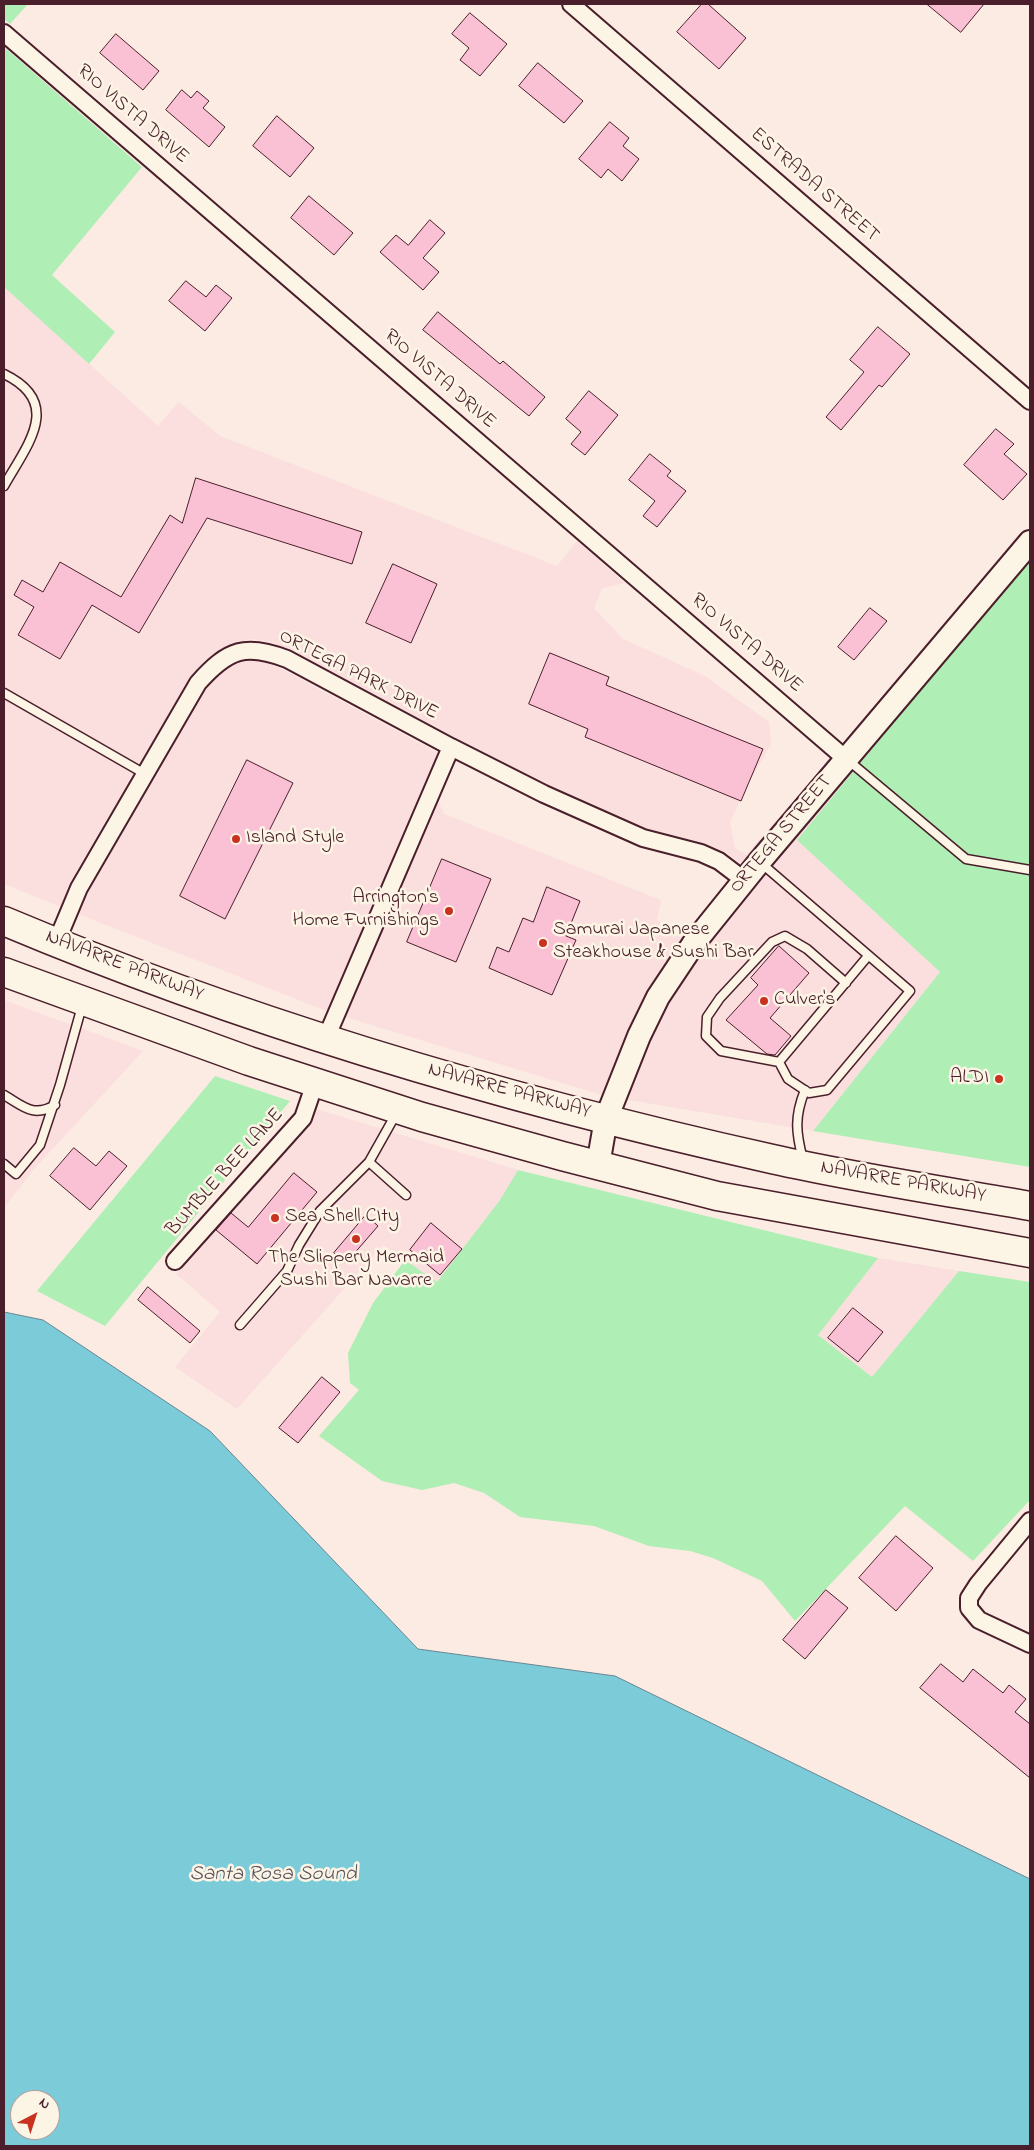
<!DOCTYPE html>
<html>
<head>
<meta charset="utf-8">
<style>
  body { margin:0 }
  #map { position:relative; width:1034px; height:2150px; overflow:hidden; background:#fcebe2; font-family:"Indie Flower",sans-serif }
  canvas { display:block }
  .frame { position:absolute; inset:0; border:5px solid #4a1f2b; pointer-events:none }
  .north { position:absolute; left:10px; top:2090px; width:50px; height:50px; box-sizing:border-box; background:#fcf5e5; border:1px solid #b59f9b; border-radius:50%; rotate:40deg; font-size:14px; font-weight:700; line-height:20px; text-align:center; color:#4a1f2b }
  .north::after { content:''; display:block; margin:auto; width:18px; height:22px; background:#c8321e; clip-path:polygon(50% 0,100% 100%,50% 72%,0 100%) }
</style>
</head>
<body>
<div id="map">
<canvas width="1034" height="2150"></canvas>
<div class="frame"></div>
<div class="north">N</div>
</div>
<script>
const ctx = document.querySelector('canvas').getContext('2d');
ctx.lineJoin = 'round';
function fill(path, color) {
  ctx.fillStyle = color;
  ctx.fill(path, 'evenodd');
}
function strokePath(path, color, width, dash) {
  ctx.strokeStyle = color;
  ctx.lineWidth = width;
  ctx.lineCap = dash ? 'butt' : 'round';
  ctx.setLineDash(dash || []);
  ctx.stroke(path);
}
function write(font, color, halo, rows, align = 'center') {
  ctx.font = font + ' "Indie Flower",sans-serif';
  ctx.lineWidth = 5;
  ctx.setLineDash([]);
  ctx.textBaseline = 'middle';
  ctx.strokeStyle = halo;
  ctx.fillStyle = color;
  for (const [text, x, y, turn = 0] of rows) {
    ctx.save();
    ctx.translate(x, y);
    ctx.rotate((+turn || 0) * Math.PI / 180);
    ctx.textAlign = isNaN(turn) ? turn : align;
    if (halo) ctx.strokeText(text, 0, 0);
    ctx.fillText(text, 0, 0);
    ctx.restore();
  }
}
fill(new Path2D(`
  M 4,287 L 158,426 L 179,402 L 220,436 L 557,566 L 577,541 L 625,583 L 602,588 L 594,608 L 623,639 L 705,676 L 769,722 L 771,744 L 744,792 L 730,822 L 735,848 L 746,855 L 830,759 L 832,761 L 743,866 L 726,852 L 706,844 L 648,829 L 549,785 L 464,742 L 292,650 L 271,642 L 250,639 L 222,649 L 204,662 L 190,678 L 71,884 L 61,907 L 4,884 Z
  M 248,660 L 263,661 L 282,669 L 438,753 L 327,1011 L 78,914 L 88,892 L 206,688 L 217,676 L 231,666 Z
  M 856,762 L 859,764 L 797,840 L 940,972 L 813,1131 L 623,1099 L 666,1002 L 701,948 Z
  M 443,789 L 439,803 L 444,814 L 661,900 L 657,919 L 666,932 L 686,937 L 727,881 L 730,883 L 605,1096 L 345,1017 Z
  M 4,1000 L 143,1051 L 35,1168 L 4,1208 Z
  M 316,1109 L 518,1170 L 500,1200 L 437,1282 L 383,1245 L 237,1409 L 175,1367 L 220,1312 L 176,1274 L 310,1125 Z
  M 878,1258 L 959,1271 L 872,1377 L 818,1335 Z`), '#fbdede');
fill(new Path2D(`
  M 4,4 L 28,4 L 10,24 L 4,19 Z
  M 4,47 L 142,167 L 52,275 L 115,332 L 89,364 L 4,287 Z
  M 1030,557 L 1030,1167 L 813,1131 L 940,972 L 797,840 Z
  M 215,1076 L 290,1101 L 105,1326 L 37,1291 Z
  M 518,1170 L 878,1258 L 818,1335 L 872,1377 L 959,1271 L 1030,1282 L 1030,1500 L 973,1561 L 905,1506 L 795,1621 L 762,1581 L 713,1558 L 690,1551 L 649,1546 L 594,1526 L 520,1517 L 484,1493 L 454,1483 L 422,1490 L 382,1481 L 319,1436 L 359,1390 L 350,1383 L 348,1353 L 373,1303 L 405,1260 L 437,1282 L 500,1200 Z`), '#afeeb5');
const water = new Path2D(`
  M 4,1312 L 43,1320 L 210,1431 L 418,1649 L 615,1676 L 1030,1879 L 1030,2146 L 4,2146 ZM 20,2100 L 50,2100 L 50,2130 L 20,2130 Z`);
fill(water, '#7ccbd9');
strokePath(water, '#688693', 1);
const building = new Path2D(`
  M 702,4 L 708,4 L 746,38 L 719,69 L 677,32 Z
  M 927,4 L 984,4 L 961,32 Z
  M 470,13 L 507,44 L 480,76 L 460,60 L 469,48 L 452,34 Z
  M 116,34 L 159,71 L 143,90 L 100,53 Z
  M 538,63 L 583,101 L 564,123 L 519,86 Z
  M 182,90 L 191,98 L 197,91 L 209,101 L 203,108 L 225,127 L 209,147 L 166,110 Z
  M 277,116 L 314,148 L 290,177 L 253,146 Z
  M 610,122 L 629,138 L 623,146 L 639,159 L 622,181 L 608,169 L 601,178 L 579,159 Z
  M 309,196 L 353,233 L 334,255 L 291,218 Z
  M 430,220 L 445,233 L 423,258 L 439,272 L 423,290 L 380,252 L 396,235 L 408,245 Z
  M 186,281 L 206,297 L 216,285 L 232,298 L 205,331 L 169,301 Z
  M 438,312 L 500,364 L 503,361 L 545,397 L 529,416 L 423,330 Z
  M 878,327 L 910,354 L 882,387 L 879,385 L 841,430 L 826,417 L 864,372 L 850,360 Z
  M 589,391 L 618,415 L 585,455 L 571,444 L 581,432 L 566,419 Z
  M 996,429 L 1014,444 L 1004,454 L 1027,474 L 1003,500 L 964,465 Z
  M 650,454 L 671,471 L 667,476 L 686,491 L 657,527 L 643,516 L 655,501 L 629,480 Z
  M 196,478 L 362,532 L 352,564 L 207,518 L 139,633 L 92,605 L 60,659 L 18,635 L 34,607 L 14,595 L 22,580 L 43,592 L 60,562 L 121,597 L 170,515 L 182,523 Z
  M 393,564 L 437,584 L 411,643 L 366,623 Z
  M 870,608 L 887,621 L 854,660 L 838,647 Z
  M 550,653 L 609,677 L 606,685 L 763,749 L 741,801 L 585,737 L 588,729 L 529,704 Z
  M 247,760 L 293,783 L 225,919 L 180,896 Z
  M 442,859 L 491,879 L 456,962 L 407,942 Z
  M 547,887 L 580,901 L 566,936 L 576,940 L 552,995 L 489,968 L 497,947 L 509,952 L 523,918 L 533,922 Z
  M 779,946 L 809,973 L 770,1018 L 791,1036 L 775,1055 L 767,1054 L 726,1020 L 758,985 L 751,978 Z
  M 74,1148 L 96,1166 L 109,1151 L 127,1166 L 90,1210 L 50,1176 Z
  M 294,1173 L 317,1192 L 257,1264 L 216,1230 L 231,1213 L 248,1227 Z
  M 366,1215 L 378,1226 L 346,1263 L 334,1253 Z
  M 431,1223 L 462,1249 L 440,1275 L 410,1250 Z
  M 148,1287 L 200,1331 L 190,1343 L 138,1300 Z
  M 853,1308 L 883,1332 L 858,1362 L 828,1338 Z
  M 322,1377 L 340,1392 L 298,1443 L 279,1428 Z
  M 896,1536 L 933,1568 L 896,1611 L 859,1578 Z
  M 826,1590 L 848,1608 L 805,1659 L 783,1640 Z
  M 941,1664 L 963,1682 L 973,1669 L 1003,1693 L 1009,1685 L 1026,1699 L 1015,1712 L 1030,1724 L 1030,1778 L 920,1688 Z`);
fill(building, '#fac1d5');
strokePath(building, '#4a1f2b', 1);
const lane = new Path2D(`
  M 4,374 C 64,403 27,445 4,486
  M 4,693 L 145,774
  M 849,761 L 966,859 L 1030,870
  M 761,863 L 910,991 L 827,1090 L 809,1093 L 788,1079 L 779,1062 L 868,956
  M 779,1062 L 721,1051 L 706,1036 L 707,1017 L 720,998 L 772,942 L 785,936 L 807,949 L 846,983
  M 4,1095 C 23,1106 33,1118 55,1105
  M 803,1160 C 796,1133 794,1117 805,1090
  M 369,1162 L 406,1195
  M 4,1164 L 16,1174 L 40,1145 L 60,1085 L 82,1006
  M 240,1325 L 287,1271 L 299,1245 L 320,1211 L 369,1162 L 396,1114`);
const street = new Path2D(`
  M 571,4 L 1030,401
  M 4,33 L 846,759
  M 56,943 L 79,888 L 198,683 C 228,649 246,643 287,659 L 451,747 L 544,794 L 643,838 L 701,853 L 719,861 L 744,880
  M 326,1038 L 451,747
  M 175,1261 L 303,1118 L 315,1083
  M 1030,1521 L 978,1584 L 969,1598 L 969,1608 L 979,1620 L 1030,1644`);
const secondary = new Path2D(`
  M 598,1165 L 606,1119 L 639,1036 L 658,997 L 694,943 L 760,861 L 1030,542`);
const highway = new Path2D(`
  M 4,921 C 249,1024 512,1101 772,1159 C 857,1178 944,1191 1030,1206
  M 4,972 L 249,1061 L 422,1117 L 562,1156 L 717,1196 L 1030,1253`);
strokePath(lane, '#4a1f2b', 11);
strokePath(street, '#4a1f2b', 20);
strokePath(secondary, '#4a1f2b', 26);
strokePath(highway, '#4a1f2b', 31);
strokePath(lane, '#fcf5e5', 8);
strokePath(street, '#fcf5e5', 16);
strokePath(secondary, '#fcf5e5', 22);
strokePath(highway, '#fcf5e5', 28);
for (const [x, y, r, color] of [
  [236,839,5,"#c8321e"],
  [449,911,5,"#c8321e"],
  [543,943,5,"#c8321e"],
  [764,1001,5,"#c8321e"],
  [999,1079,5,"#c8321e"],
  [275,1218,5,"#c8321e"],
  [356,1239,5,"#c8321e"]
]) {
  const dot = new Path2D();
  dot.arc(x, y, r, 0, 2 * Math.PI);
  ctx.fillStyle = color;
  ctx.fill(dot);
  strokePath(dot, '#fcf5e5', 2);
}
write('20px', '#4a1f2b', '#fcf5e5', [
  ["RIO VISTA DRIVE",132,115,41],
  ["ESTRADA STREET",814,186,41],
  ["RIO VISTA DRIVE",439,380,41],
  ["RIO VISTA DRIVE",746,644,41],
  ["ORTEGA PARK DRIVE",358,676,27],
  ["ORTEGA STREET",782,835,-50],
  ["NAVARRE PARKWAY",124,967,21],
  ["NAVARRE PARKWAY",509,1092,15],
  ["BUMBLE BEE LANE",226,1173,-48],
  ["NAVARRE PARKWAY",903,1183,10]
]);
write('20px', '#4a1f2b', '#fcf5e5', [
  ["Island Style",246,839],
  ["Arrington's",439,899,"right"],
  ["Home Furnishings",439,922,"right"],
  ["Samurai Japanese",553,931],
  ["Steakhouse & Sushi Bar",553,954],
  ["Culver's",774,1001],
  ["ALDI",989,1079,"right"],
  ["Sea Shell CIty",285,1218],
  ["The Slippery Mermaid",356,1259,"center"],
  ["Sushi Bar Navarre",356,1282,"center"]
], 'left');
write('italic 21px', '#59535f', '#fcf5e5', [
  ["Santa Rosa Sound",273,1876]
]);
</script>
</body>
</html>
